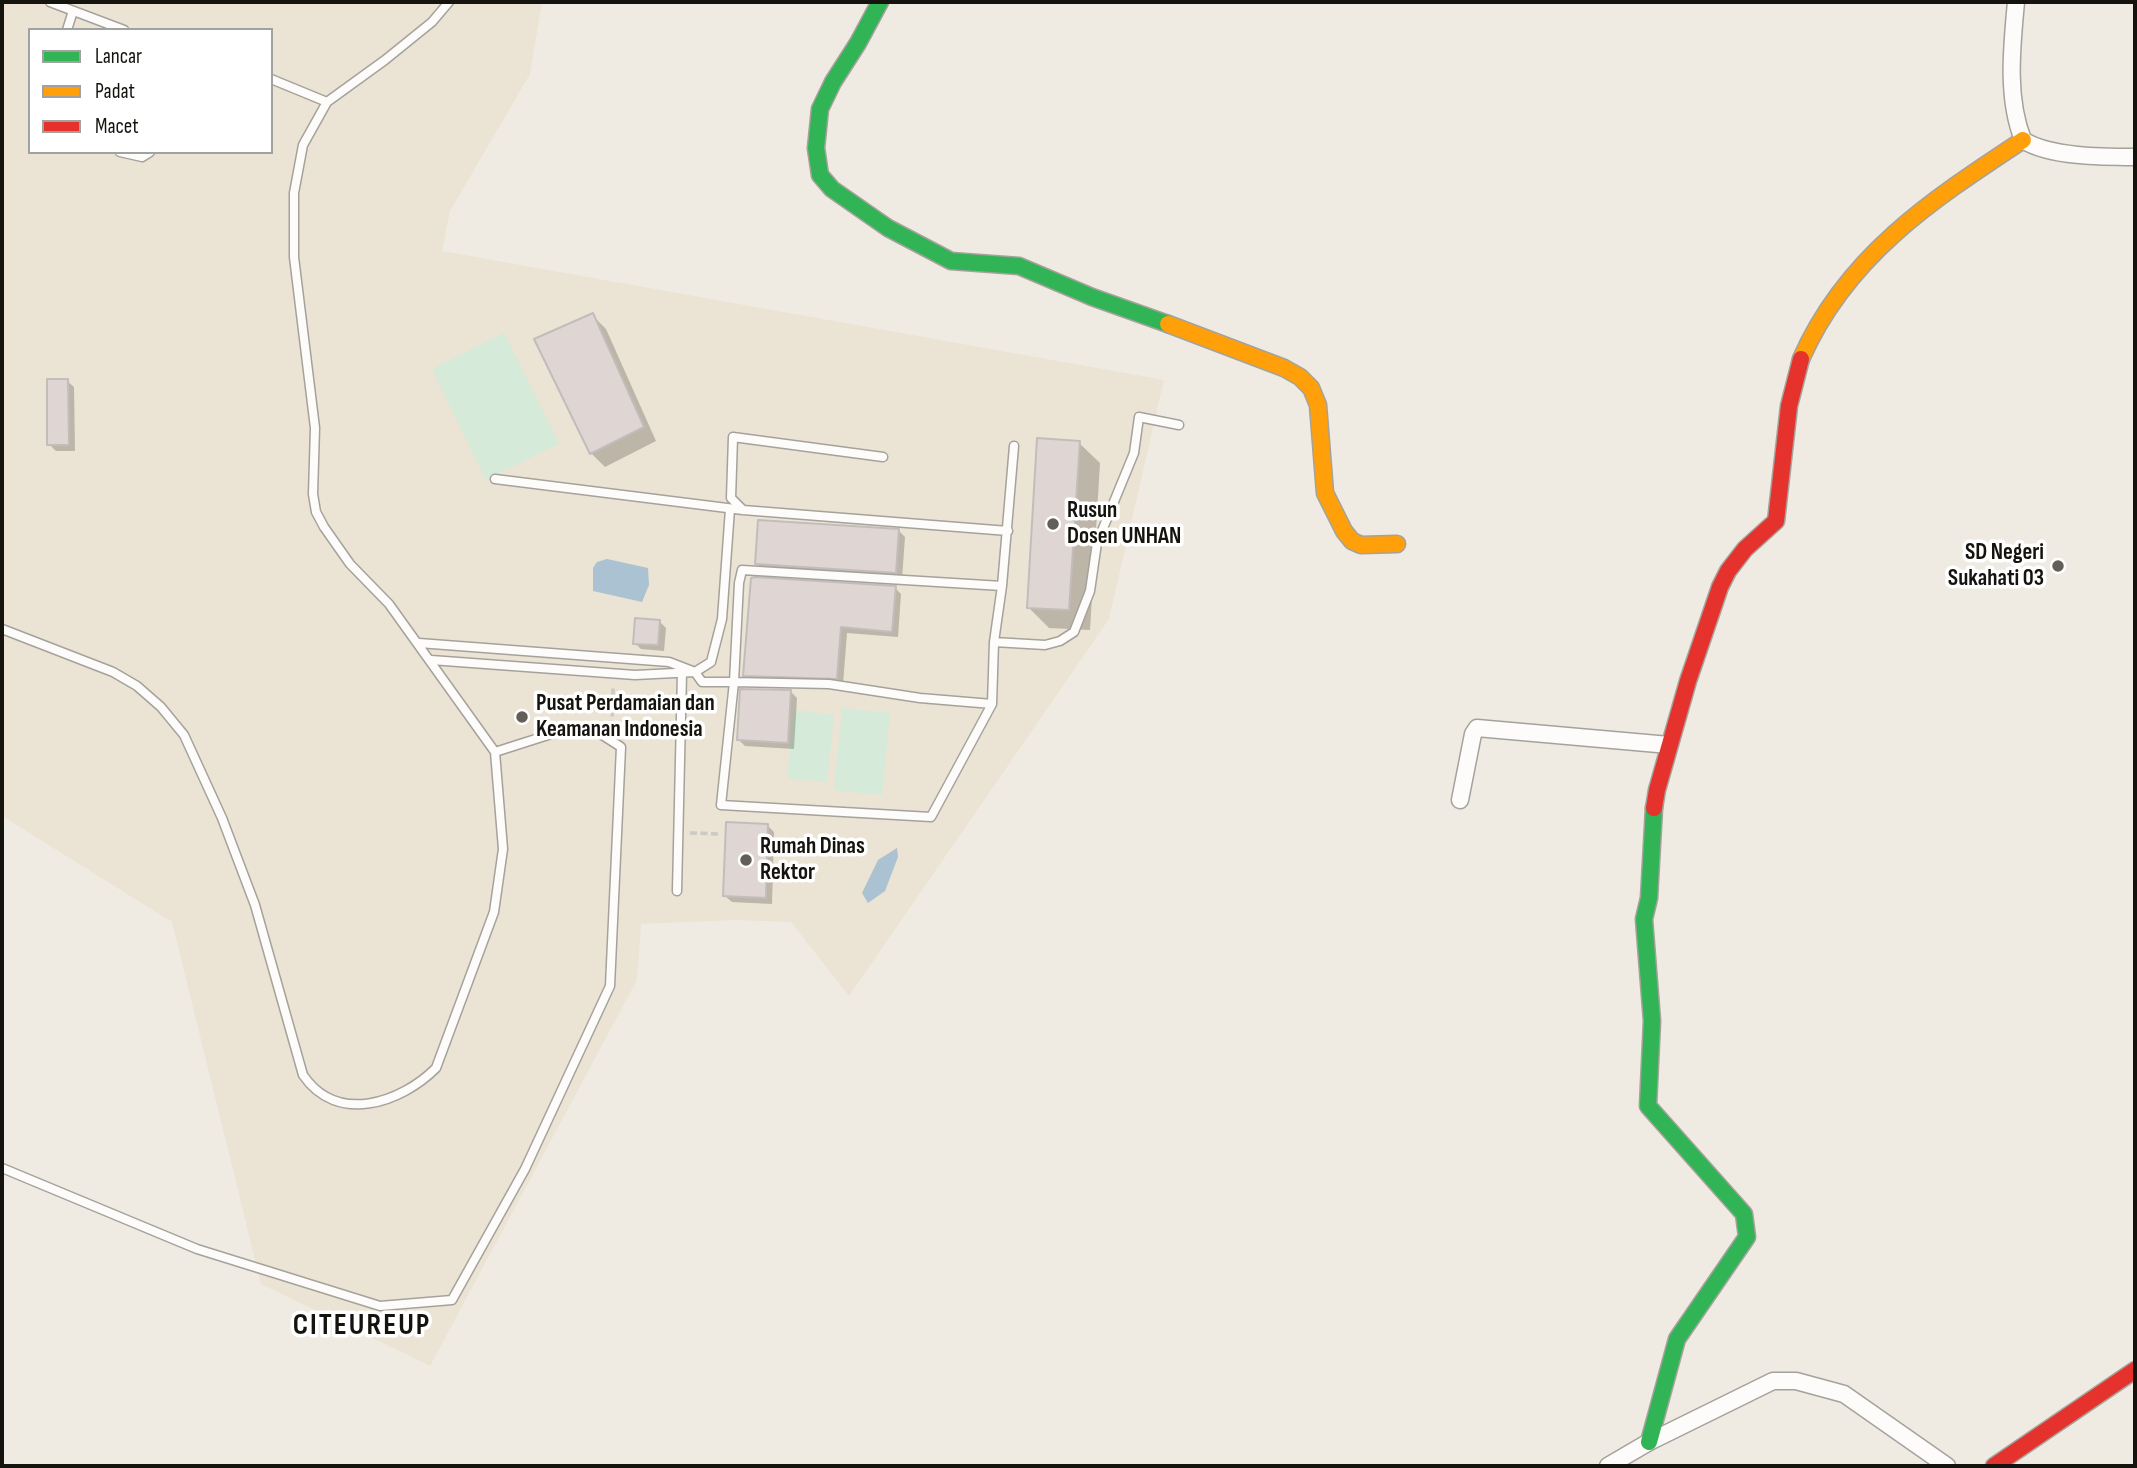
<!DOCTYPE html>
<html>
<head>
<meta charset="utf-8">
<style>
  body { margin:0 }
  #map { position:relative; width:2137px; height:1468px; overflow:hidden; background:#efebe3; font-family:"Sofia Sans Condensed",sans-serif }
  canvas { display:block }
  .frame { position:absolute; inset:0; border:4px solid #15130d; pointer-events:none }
  .legend { position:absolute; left:28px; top:28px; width:245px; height:126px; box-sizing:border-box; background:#fff; border:2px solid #a1a19e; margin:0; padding:9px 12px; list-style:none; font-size:21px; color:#15130d }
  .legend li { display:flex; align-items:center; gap:14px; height:35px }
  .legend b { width:35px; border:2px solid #a1a19e }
</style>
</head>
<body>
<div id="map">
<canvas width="2137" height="1468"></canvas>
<div class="frame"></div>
<ul class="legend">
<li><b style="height:9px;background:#30b455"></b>Lancar</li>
<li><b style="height:9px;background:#ff9f0a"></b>Padat</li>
<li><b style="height:9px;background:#e5322d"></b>Macet</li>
</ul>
</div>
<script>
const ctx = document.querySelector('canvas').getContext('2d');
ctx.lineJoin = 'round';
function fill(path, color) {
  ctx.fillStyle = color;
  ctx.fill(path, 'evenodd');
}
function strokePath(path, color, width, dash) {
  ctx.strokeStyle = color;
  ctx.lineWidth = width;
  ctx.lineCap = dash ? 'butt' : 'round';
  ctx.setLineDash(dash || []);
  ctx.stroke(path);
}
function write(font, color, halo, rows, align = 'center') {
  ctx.font = font + ' "Sofia Sans Condensed",sans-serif';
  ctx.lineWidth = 7;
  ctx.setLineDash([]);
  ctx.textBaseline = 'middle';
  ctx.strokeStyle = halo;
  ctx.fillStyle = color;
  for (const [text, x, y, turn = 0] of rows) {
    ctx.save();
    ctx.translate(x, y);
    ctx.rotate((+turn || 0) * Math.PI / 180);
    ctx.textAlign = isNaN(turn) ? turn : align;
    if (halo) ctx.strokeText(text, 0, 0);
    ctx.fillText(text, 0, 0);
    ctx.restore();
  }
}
fill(new Path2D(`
  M 2,2 L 542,2 L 530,74 L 450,211 L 442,251 L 1164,380 L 1109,619 L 849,996 L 791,922 L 735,920 L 641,924 L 637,980 L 430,1366 L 261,1284 L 172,922 L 2,816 ZM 30,30 L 271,30 L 271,152 L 30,152 Z`), '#ebe3d3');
fill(new Path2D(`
  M 504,333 L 559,444 L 486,480 L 432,369 Z
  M 842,708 L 890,713 L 882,795 L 834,790 Z
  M 794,710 L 834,715 L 827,782 L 787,778 Z`), '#d5ead9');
fill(new Path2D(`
  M 607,559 L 648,568 L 649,585 L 642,602 L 593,591 L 593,568 L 597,562 Z
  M 897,848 L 898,857 L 885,891 L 868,903 L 862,893 L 878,860 Z`), '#aac2d2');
fill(new Path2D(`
  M 592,315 L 606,329 L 656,441 L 605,467 L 591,453 Z
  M 67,381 L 74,387 L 75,451 L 56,451 L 49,444 Z
  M 1079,443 L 1100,463 L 1090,630 L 1049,628 L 1028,607 Z
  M 899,531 L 905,537 L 902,579 L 764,570 L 757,564 Z
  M 895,588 L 901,594 L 898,637 L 847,633 L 843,684 L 752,681 L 745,675 Z
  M 659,621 L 666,628 L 664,651 L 641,649 L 635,643 Z
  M 791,692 L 797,698 L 794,749 L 745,746 L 738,739 Z
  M 768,826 L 774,832 L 772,904 L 732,902 L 725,896 Z`), '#0003');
const building = new Path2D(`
  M 593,313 L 644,427 L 590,454 L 534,339 Z
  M 47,379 L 68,379 L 69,445 L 47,445 Z
  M 1037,438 L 1080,441 L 1069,610 L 1027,608 Z
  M 758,520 L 899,529 L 896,573 L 755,564 Z
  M 755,577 L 896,586 L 892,632 L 841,627 L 837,679 L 743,676 L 751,578 Z
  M 635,618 L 660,620 L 658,645 L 633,644 Z
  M 740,689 L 791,690 L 788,743 L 737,740 Z
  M 726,822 L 768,824 L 766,898 L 723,896 Z`);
fill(building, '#dfd5d3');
strokePath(building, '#c2bdbb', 2);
const lane = new Path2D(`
  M 50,2 L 124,30
  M 67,30 L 73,11
  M 271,79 L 327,102
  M 120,152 L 142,157 L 150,152
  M 495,479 L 743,510 L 1008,531
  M 743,510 L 731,498 L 733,437 L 883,457
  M 2,629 L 113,672 L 137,686 L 161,707 L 184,735 L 222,818 L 255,905 L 303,1075 C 337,1125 401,1103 436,1068 L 494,912 L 503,849 L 495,752 L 389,604 L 350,564 L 324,527 L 316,512 L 313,494 L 315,428 L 294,257 L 294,193 L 303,145 L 327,102 L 385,60 L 432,22 L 449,2
  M 994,642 L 1045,645 L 1060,641 L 1074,632 L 1090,591 L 1097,543 L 1134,453 L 1139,417 L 1179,425
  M 419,643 L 669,662 L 695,672 L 702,682 L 734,682 L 739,583 L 742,570 L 1002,586 L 1014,446
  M 431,660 L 635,675 L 695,672 L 711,662 L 722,619 L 730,509
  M 992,704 L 931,817 L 721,805 L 734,682 L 829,684 L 920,698 L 992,704 L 994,642 L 1002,586
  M 677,891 L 682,673
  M 2,1168 L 197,1249 L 380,1306 L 452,1300 L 525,1169 L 610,986 L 621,747 L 596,731 L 567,729 L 495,752`);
const street = new Path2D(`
  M 2016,2 C 2012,46 2006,97 2023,140 C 2049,157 2104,157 2135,157
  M 1460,800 L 1473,734 L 1477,728 L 1669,745
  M 1608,1466 L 1649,1442 L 1773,1381 L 1796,1381 L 1844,1394 L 1947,1466`);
const fast = new Path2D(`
  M 880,2 L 858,43 L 833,82 L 820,109 L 816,148 L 820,175 L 832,189 L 888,228 L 951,261 L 1019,266 L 1092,297 L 1168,324
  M 1649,1442 L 1677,1339 L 1747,1237 L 1744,1214 L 1648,1106 L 1652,1021 L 1644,919 L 1649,898 L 1654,808`);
const slow = new Path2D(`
  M 1168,324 L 1284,368 L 1300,377 L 1311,388 L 1318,405 L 1325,493 L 1344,531 L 1352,541 L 1361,545 L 1397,544
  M 1801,359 C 1846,256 1932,200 2023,140`);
const jam = new Path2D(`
  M 1654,808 L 1657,790 L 1688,681 L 1720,587 L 1728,571 L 1745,549 L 1776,521 L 1789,406 L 1801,359
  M 1994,1466 L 2135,1370`);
strokePath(lane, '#a5a29c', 11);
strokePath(street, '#a5a29c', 19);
strokePath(fast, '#a5a29c', 19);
strokePath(slow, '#a5a29c', 19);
strokePath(jam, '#a5a29c', 19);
strokePath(new Path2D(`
  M 612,727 L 613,686
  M 690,833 L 721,834`), '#cbcac7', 3.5, [7, 3.5]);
strokePath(lane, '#fdfcfb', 8);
strokePath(street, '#fdfcfb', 16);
strokePath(fast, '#30b455', 16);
strokePath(slow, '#ff9f0a', 16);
strokePath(jam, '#e5322d', 16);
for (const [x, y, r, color] of [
  [1053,524,7,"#615f58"],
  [2058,566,7,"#615f58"],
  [522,717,7,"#615f58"],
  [746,860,7,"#615f58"]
]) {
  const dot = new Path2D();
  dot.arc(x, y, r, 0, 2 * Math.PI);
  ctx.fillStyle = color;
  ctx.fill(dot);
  strokePath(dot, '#fff', 2.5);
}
write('bold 23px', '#15130d', '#fff', [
  ["Rusun",1067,511],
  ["Dosen UNHAN",1067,537],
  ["SD Negeri",2044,553,"right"],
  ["Sukahati 03",2044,579,"right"],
  ["Pusat Perdamaian dan",536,704],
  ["Keamanan Indonesia",536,730],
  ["Rumah Dinas",760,847],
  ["Rektor",760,873]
], 'left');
ctx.letterSpacing = '2px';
write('bold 30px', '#15130d', '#fff', [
  ["CITEUREUP",362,1326]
]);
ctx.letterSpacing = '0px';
</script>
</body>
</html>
